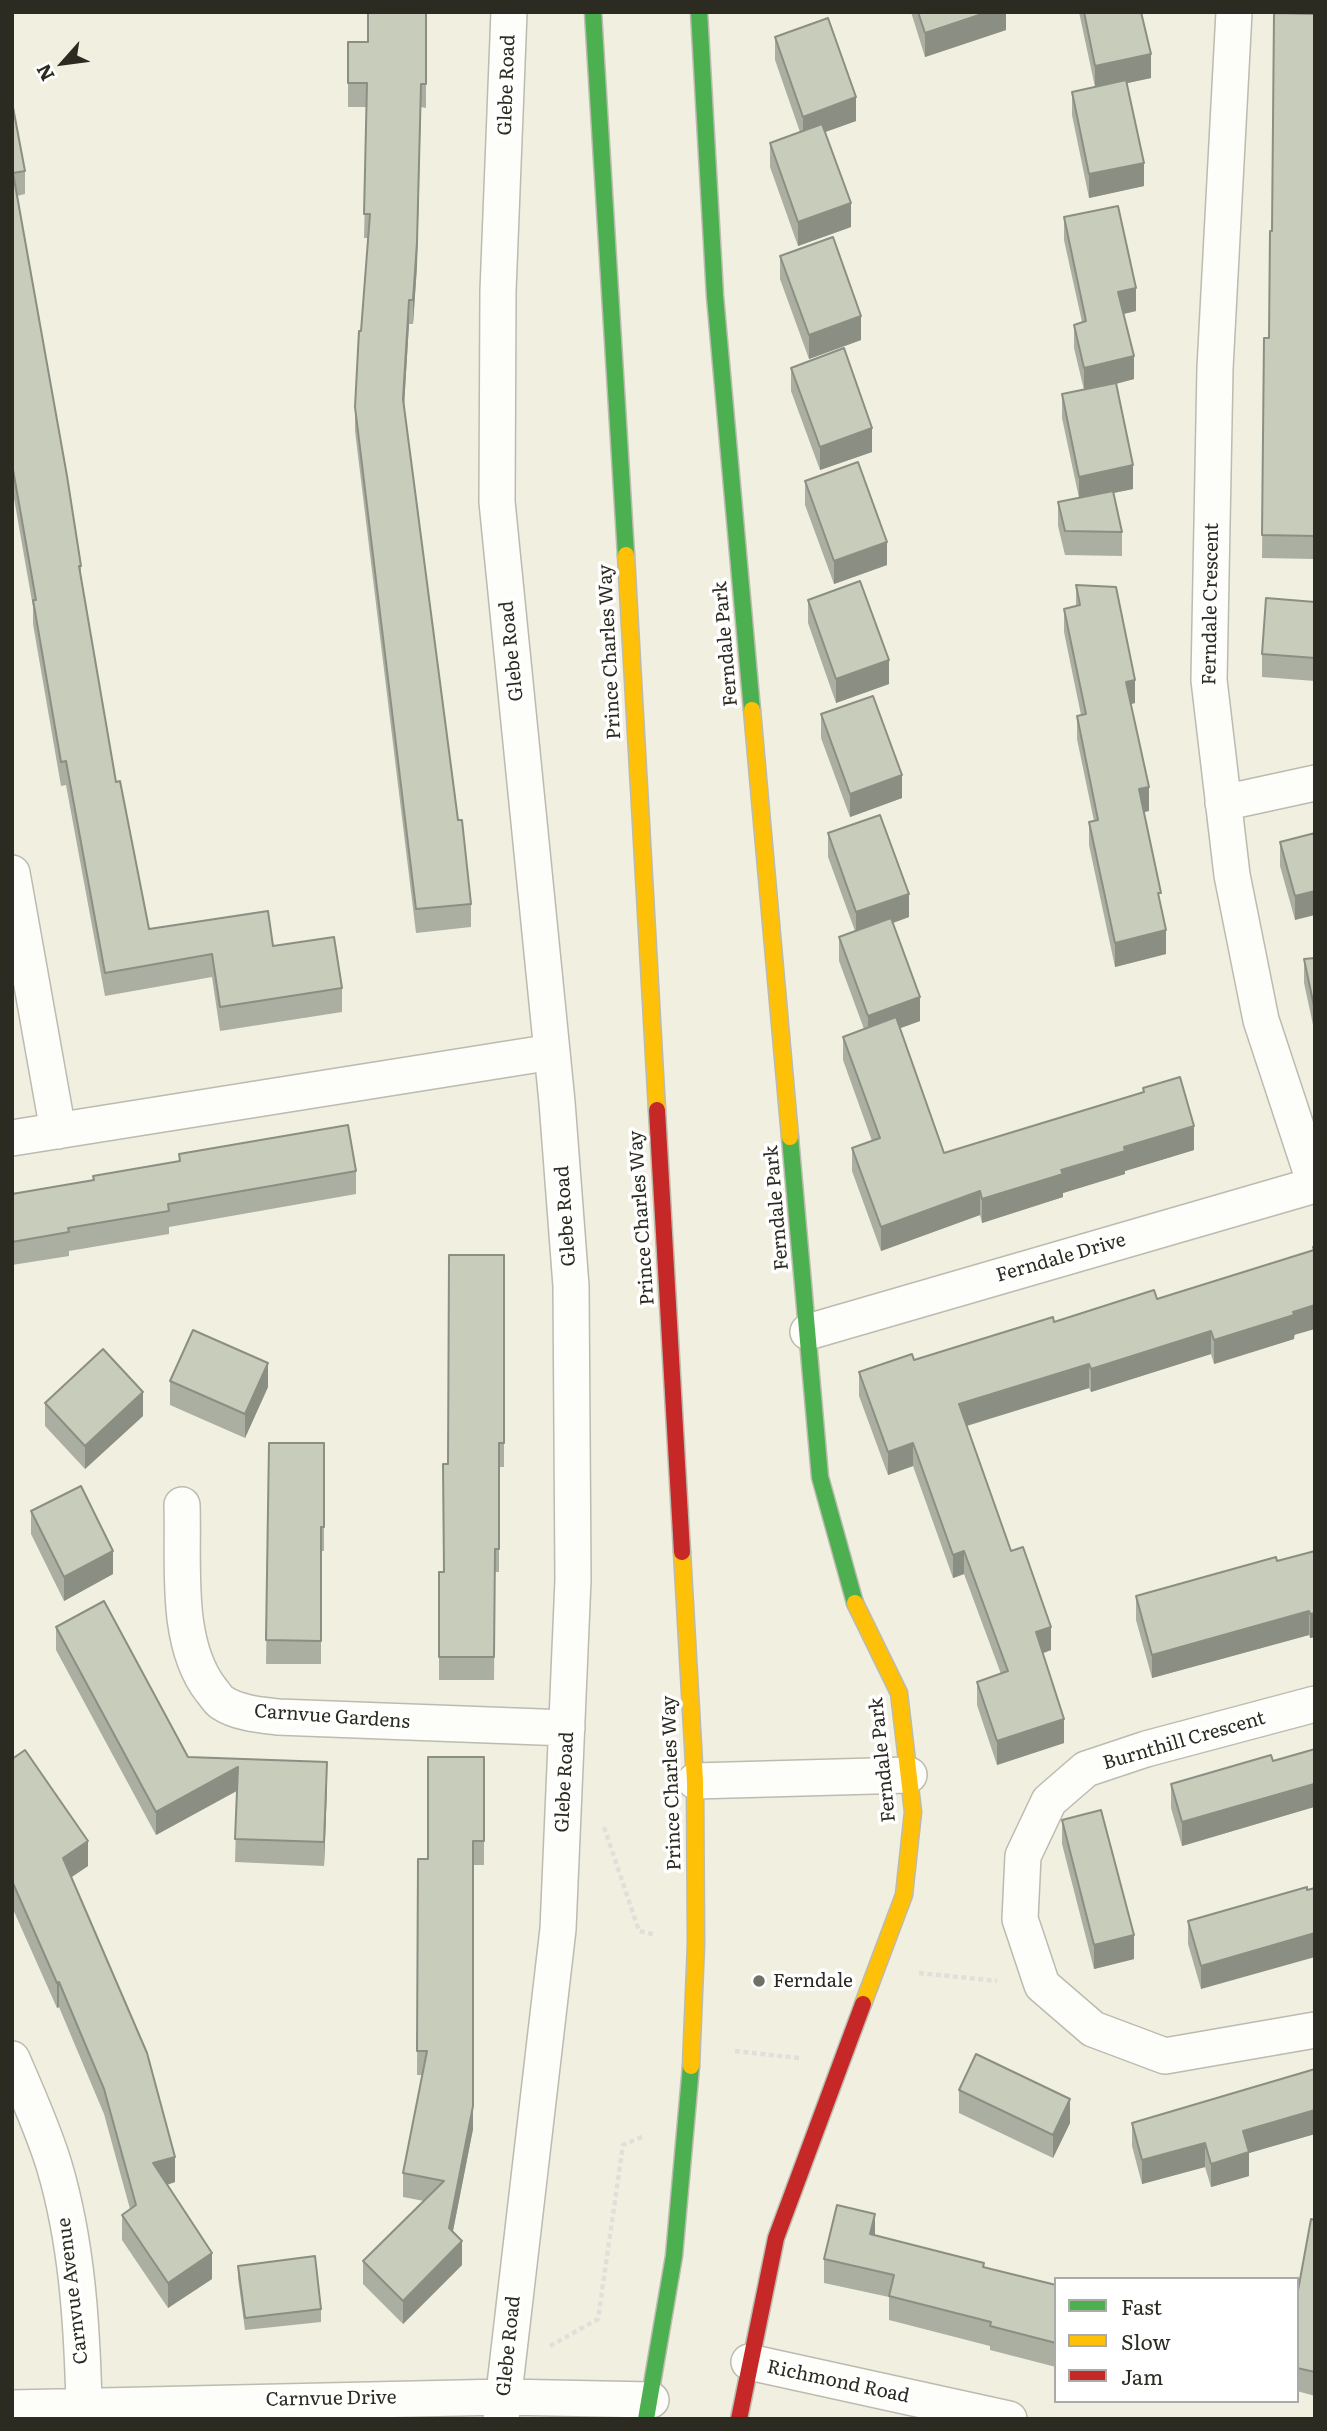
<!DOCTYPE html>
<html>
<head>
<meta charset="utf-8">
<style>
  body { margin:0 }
  #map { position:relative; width:1327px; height:2431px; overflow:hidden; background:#f1efe0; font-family:Literata,serif }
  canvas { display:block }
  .frame { position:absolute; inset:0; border:14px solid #2c2b21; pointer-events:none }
  .legend { position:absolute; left:1054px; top:2277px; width:245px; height:126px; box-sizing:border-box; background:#fff; border:2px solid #abaaa6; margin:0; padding:9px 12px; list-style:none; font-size:21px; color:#2c2b21 }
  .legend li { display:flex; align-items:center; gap:14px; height:35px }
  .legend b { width:35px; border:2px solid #abaaa6 }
  .north { position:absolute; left:28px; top:28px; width:70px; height:70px; -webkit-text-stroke:5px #fff; paint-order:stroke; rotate:242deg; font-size:19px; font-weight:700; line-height:28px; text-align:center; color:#2c2b21 }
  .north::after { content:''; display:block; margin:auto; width:24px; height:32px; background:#2c2b21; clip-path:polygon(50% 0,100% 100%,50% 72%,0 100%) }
</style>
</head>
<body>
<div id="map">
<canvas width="1327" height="2431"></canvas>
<div class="frame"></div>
<ul class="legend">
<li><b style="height:9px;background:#4caf50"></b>Fast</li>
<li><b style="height:9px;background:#ffc107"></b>Slow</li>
<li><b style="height:9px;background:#c62828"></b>Jam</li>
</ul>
<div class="north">N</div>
</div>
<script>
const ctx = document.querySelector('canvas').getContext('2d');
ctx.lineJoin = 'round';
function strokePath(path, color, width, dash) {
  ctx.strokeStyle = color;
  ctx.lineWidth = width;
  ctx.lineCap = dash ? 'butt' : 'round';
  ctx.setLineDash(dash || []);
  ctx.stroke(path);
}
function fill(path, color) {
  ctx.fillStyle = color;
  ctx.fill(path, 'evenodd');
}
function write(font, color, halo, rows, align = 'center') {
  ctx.font = font + ' Literata,serif';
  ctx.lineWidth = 7;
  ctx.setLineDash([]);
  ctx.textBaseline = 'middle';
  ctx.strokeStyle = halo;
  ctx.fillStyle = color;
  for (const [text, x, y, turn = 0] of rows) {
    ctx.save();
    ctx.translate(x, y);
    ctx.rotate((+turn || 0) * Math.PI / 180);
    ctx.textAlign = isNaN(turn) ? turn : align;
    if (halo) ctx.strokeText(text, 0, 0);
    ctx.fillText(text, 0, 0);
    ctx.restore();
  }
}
const street = new Path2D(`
  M 1234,12 L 1215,368 L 1209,680 L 1232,875 L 1261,1020 L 1315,1184
  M 1223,803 L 1315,783
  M 12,873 L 58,1131
  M 12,1138 L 552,1052
  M 808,1332 L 1315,1185
  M 182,1505 C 184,1563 174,1642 211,1690 C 214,1693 217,1699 221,1702 C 237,1713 260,1715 278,1717 L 567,1728
  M 1315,1704 L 1146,1749 L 1086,1769 L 1049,1801 L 1023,1856 L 1020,1919 L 1042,1985 L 1093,2029 L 1165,2056 L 1315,2030
  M 695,1781 L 909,1775
  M 12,2059 C 27,2094 43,2129 54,2165 C 77,2242 82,2324 84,2405
  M 749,2362 L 1009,2419
  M 12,2408 L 504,2397 L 651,2400
  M 501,2419 L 558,1929 L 573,1580 L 571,1286 L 557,1102 L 497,502 L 498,291 L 509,12`);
const fast = new Path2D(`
  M 593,12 L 626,555
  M 699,12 L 715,296 L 752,710
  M 790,1137 L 820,1477 L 855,1603
  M 646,2419 L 674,2256 L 691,2066`);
const slow = new Path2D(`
  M 626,555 L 657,1110
  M 752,710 L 790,1137
  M 682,1552 L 695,1781 L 696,1944 L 691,2066
  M 855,1603 L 899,1693 L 913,1812 L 904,1895 L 863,2004`);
const jam = new Path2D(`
  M 657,1110 L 682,1552
  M 739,2419 L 776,2238 L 863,2004`);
strokePath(street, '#bcbbb0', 38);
strokePath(fast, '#bcbbb0', 19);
strokePath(slow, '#bcbbb0', 19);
strokePath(jam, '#bcbbb0', 19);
strokePath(new Path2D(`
  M 604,1827 L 639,1931 L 653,1934
  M 919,1973 L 997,1981
  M 735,2051 L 799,2058
  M 550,2346 L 598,2319 L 623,2145 L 644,2136`), '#e0e0db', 4.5, [5, 3.5]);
strokePath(street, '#fdfdfa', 35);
strokePath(fast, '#4caf50', 16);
strokePath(slow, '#ffc107', 16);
strokePath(jam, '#c62828', 16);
fill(new Path2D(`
  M 426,12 L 426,108 L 421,107 L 417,266 L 413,324 L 409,324 L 404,407 L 458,820 L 471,904 L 471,927 L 416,933 L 355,431 L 355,407 L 368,238 L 364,238 L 367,107 L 348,107 L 348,42 L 368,42 Z
  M 911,12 L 1006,12 L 1006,30 L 925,57 Z
  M 1079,12 L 1141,12 L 1151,78 L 1127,83 L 1144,186 L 1089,198 L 1072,115 L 1072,92 L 1095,87 Z
  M 1315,14 L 1315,559 L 1262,558 L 1264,338 L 1269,338 L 1272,231 Z
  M 775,37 L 856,121 L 825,132 L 851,227 L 798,246 L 770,167 L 770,143 L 800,132 L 775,60 Z
  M 12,102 L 25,171 L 25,194 L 17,196 L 81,566 L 81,579 L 116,782 L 149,929 L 273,946 L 342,988 L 342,1012 L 220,1031 L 212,977 L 105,996 L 66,785 L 61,786 L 33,624 L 33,607 L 12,487 Z
  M 1064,217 L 1136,311 L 1124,314 L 1134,379 L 1116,384 L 1133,489 L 1113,493 L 1122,532 L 1122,556 L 1065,555 L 1058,526 L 1058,502 L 1079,498 L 1062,418 L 1062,394 L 1084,390 L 1074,348 L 1074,325 L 1082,322 L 1064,240 Z
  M 780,256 L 861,340 L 809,359 L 780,279 Z
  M 791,368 L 872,452 L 820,470 L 791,391 Z
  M 805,481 L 887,565 L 834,584 L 805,505 Z
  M 1076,585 L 1135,703 L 1131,704 L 1149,811 L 1144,812 L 1161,907 L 1166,954 L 1115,967 L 1089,845 L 1089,822 L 1094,821 L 1077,739 L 1077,716 L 1081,715 L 1064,632 L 1064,609 L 1076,606 Z
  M 808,600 L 889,684 L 836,703 L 808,623 Z
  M 1315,602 L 1315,681 L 1262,677 L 1262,654 Z
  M 821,714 L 902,798 L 850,817 L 821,738 Z
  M 828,833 L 909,917 L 893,923 L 920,1021 L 900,1028 L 944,1153 L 1143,1092 L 1143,1088 L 1194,1150 L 1125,1171 L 1125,1174 L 1063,1193 L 1063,1197 L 982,1223 L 980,1215 L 881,1251 L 852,1171 L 852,1148 L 872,1141 L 843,1060 L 843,1037 L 864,1029 L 839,961 L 839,937 L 855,931 L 828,857 Z
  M 1315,833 L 1295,920 L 1280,866 L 1280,842 Z
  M 1315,958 L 1315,1034 L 1304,983 L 1304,959 Z
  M 179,1154 L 356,1171 L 356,1194 L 169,1227 L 169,1234 L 69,1251 L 69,1256 L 12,1265 L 12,1194 L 93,1180 L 93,1176 L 179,1161 Z
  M 1313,1247 L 1315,1247 L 1294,1339 L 1214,1364 L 1211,1354 L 1091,1392 L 1089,1388 L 967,1426 L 1011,1551 L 1051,1650 L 1043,1653 L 1064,1743 L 997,1765 L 977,1705 L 977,1682 L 1001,1674 L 964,1574 L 953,1578 L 913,1466 L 888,1475 L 859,1396 L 859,1372 L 914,1360 L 1054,1322 L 1157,1299 L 1313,1251 Z
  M 504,1255 L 504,1467 L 499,1467 L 499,1572 L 495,1572 L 494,1680 L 439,1680 L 439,1572 L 444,1572 L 448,1464 Z
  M 170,1381 L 268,1387 L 245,1438 L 170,1405 Z
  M 45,1403 L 143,1416 L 85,1469 L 45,1426 Z
  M 269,1443 L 324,1443 L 324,1551 L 321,1551 L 321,1664 L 266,1664 Z
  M 31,1511 L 113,1574 L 64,1601 L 31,1534 Z
  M 1315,1551 L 1315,1637 L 1310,1638 L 1309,1635 L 1152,1678 L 1136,1620 L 1136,1596 Z
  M 56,1627 L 188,1757 L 327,1786 L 324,1866 L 235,1862 L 237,1791 L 156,1835 L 56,1650 Z
  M 1315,1749 L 1315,1811 L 1314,1807 L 1182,1846 L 1171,1808 L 1171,1784 L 1273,1761 Z
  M 484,1757 L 484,1865 L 473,1865 L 473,2129 L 453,2231 L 462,2265 L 403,2324 L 363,2284 L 363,2261 L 424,2201 L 403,2197 L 403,2173 L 423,2075 L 417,2075 L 418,1859 L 428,1859 Z
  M 12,1759 L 88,1866 L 71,1877 L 175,2182 L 167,2185 L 212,2279 L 168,2308 L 122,2240 L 122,2215 L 130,2209 L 104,2114 L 59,2007 L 57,2008 L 12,1907 Z
  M 1062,1820 L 1134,1959 L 1094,1969 L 1062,1844 Z
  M 1307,1887 L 1201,1989 L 1188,1944 L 1188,1921 Z
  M 1315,2069 L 1315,2134 L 1249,2153 L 1249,2176 L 1211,2187 L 1205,2167 L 1142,2184 L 1132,2146 L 1132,2123 Z
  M 959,2090 L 1070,2123 L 1053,2158 L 959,2113 Z
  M 1315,2220 L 1315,2396 L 1297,2391 L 1297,2296 Z
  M 875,2235 L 984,2268 L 1056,2285 L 1056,2367 L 990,2350 L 990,2346 L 889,2320 L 889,2297 L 824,2283 L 824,2259 Z
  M 238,2266 L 321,2309 L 321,2322 L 245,2330 L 238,2278 Z`), '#abafa1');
fill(new Path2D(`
  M 988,12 L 1006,12 L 1006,30 L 925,57 L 925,33 Z
  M 1151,54 L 1151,78 L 1095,90 L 1095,66 Z
  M 421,84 L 417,266 L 413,324 L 413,300 Z
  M 856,97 L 856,121 L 803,140 L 803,117 Z
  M 1144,163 L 1144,186 L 1089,198 L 1089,174 Z
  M 851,203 L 851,227 L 798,246 L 798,222 Z
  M 1136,288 L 1136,311 L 1118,315 L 1118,292 Z
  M 409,300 L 409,324 L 403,422 L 403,399 Z
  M 861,316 L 861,340 L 809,359 L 809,335 Z
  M 1134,356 L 1134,379 L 1084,392 L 1084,368 Z
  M 872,428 L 872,452 L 820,470 L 820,447 Z
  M 1133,465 L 1133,489 L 1079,500 L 1079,477 Z
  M 887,542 L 887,565 L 834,584 L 834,561 Z
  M 889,660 L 889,684 L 836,703 L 836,679 Z
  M 1135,680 L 1135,703 L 1126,705 L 1126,682 Z
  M 902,775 L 902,798 L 850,817 L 850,794 Z
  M 1149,787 L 1149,811 L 1139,813 L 1139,789 Z
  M 1315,891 L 1315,915 L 1295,920 L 1295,896 Z
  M 909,894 L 909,917 L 856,936 L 856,912 Z
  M 1166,930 L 1166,954 L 1115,967 L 1115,943 Z
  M 920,997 L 920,1021 L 868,1040 L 868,1016 Z
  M 1194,1126 L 1194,1150 L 1125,1171 L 1125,1174 L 1063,1193 L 1063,1197 L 982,1223 L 982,1199 L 1124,1147 Z
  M 980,1191 L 980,1215 L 881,1251 L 881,1227 Z
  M 1315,1305 L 1315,1329 L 1294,1335 L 1294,1339 L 1214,1364 L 1214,1340 Z
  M 1211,1331 L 1211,1354 L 1091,1392 L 1091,1369 Z
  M 268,1363 L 268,1387 L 245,1438 L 245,1414 Z
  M 1089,1364 L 1089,1388 L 959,1428 L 959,1404 Z
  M 143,1392 L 143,1416 L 85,1469 L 85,1446 Z
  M 913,1443 L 913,1466 L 888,1475 L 888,1452 Z
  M 113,1551 L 113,1574 L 64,1601 L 64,1577 Z
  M 964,1551 L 964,1574 L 953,1578 L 953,1555 Z
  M 1309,1611 L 1309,1635 L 1152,1678 L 1152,1655 Z
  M 1315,1613 L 1315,1637 L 1310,1638 L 1310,1614 Z
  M 1051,1627 L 1051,1650 L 1036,1656 L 1036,1632 Z
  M 1064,1719 L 1064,1743 L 997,1765 L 997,1741 Z
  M 327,1762 L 327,1786 L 324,1866 L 324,1842 Z
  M 238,1767 L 238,1790 L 156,1835 L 156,1812 Z
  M 1314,1784 L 1314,1807 L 1182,1846 L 1182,1822 Z
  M 88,1841 L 88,1866 L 63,1883 L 63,1858 Z
  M 473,1865 L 473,2129 L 449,2251 L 449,2228 Z
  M 1315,1933 L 1315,1957 L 1201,1989 L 1201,1966 Z
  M 1134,1935 L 1134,1959 L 1094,1969 L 1094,1945 Z
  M 59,1982 L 59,2007 L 57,2008 L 57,1983 Z
  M 1070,2099 L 1070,2123 L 1053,2158 L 1053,2135 Z
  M 1315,2110 L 1315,2134 L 1249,2153 L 1249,2176 L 1211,2187 L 1211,2164 L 1243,2131 Z
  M 1205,2143 L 1205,2167 L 1142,2184 L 1142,2160 Z
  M 175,2157 L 175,2182 L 153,2189 L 153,2163 Z
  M 875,2214 L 875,2238 L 870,2234 Z
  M 462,2241 L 462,2265 L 403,2324 L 403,2301 Z
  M 212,2253 L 212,2279 L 168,2308 L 168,2283 Z`), '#8b8f83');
const building = new Path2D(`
  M 368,12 L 426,12 L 426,84 L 421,84 L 417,242 L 413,300 L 409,300 L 403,399 L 458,820 L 462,820 L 471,904 L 416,909 L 355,407 L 359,331 L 361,331 L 370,214 L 364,214 L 367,83 L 348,83 L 348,42 L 368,42 Z
  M 918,12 L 988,12 L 925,33 Z
  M 1084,12 L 1141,12 L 1151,54 L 1095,66 Z
  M 1274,13 L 1315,14 L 1315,536 L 1262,535 L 1264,338 L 1269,338 L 1270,231 L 1272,231 Z
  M 828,18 L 856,97 L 803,117 L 775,37 Z
  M 1126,80 L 1144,163 L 1089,174 L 1072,92 Z
  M 12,102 L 25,171 L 13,173 L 67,476 L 81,566 L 79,566 L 116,782 L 120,781 L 149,929 L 268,911 L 273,946 L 334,937 L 342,988 L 220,1007 L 212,954 L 105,973 L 66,761 L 61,762 L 33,600 L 36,600 L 12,464 Z
  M 822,124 L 851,203 L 798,222 L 770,143 Z
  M 1118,206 L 1136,288 L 1118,292 L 1134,356 L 1084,368 L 1074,325 L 1086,321 L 1064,217 Z
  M 833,237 L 861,316 L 809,335 L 780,256 Z
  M 844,348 L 872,428 L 820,447 L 791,368 Z
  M 1116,383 L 1133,465 L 1079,477 L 1062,394 Z
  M 858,462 L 887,542 L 834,561 L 805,481 Z
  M 1113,491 L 1122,532 L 1065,531 L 1058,502 Z
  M 860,581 L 889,660 L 836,679 L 808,600 Z
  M 1076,585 L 1116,587 L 1135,680 L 1126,682 L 1149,787 L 1139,789 L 1161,893 L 1158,893 L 1166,930 L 1115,943 L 1089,822 L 1098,820 L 1077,716 L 1086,714 L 1064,609 L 1080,605 Z
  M 1266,598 L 1315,602 L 1315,658 L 1262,654 Z
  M 873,696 L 902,775 L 850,794 L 821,714 Z
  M 880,815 L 909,894 L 856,912 L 828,833 Z
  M 1315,833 L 1315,891 L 1295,896 L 1280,842 Z
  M 891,918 L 920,997 L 868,1016 L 839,937 Z
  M 1315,958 L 1315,1011 L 1304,959 Z
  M 896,1017 L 944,1153 L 1144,1092 L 1143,1088 L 1180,1077 L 1194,1126 L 1124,1147 L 1125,1151 L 1061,1170 L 1063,1174 L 982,1199 L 980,1191 L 881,1227 L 852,1148 L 880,1138 L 843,1037 Z
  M 348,1125 L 356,1171 L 168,1204 L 169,1211 L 68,1228 L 69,1232 L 12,1242 L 12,1194 L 94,1180 L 93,1176 L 180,1161 L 179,1154 Z
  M 1313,1247 L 1315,1247 L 1315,1305 L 1293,1312 L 1294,1315 L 1214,1340 L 1211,1331 L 1091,1369 L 1089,1364 L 959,1404 L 1011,1551 L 1023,1547 L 1051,1627 L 1036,1632 L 1064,1719 L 997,1741 L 977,1682 L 1008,1671 L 964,1551 L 953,1555 L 913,1443 L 888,1452 L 859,1372 L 912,1354 L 914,1360 L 1053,1317 L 1054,1322 L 1154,1290 L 1157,1299 L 1314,1250 Z
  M 449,1255 L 504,1255 L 504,1443 L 499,1443 L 499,1549 L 495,1549 L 494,1657 L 439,1657 L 439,1572 L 444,1572 L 443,1464 L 448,1464 Z
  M 193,1330 L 268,1363 L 245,1414 L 170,1381 Z
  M 103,1349 L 143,1392 L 85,1446 L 45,1403 Z
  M 269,1443 L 324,1443 L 324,1527 L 321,1527 L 321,1641 L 266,1640 Z
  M 81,1486 L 113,1551 L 64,1577 L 31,1511 Z
  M 1315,1551 L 1315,1613 L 1310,1614 L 1309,1611 L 1152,1655 L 1136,1596 L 1276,1557 L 1277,1561 Z
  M 104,1601 L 188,1757 L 327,1762 L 324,1842 L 235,1839 L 238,1767 L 156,1812 L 56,1627 Z
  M 1315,1749 L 1315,1787 L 1314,1784 L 1182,1822 L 1171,1784 L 1271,1755 L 1273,1761 Z
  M 25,1750 L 88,1841 L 63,1858 L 147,2053 L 175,2157 L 153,2163 L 212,2253 L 168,2283 L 122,2215 L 136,2205 L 104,2089 L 59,1982 L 57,1983 L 12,1881 L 12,1759 Z
  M 428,1757 L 484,1757 L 484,1841 L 473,1841 L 473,2106 L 449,2228 L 462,2241 L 403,2301 L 363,2261 L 444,2181 L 403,2173 L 427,2051 L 417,2051 L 418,1859 L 428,1859 Z
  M 1101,1810 L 1134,1935 L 1094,1945 L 1062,1820 Z
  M 1307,1887 L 1307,1890 L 1315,1888 L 1315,1933 L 1201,1966 L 1188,1921 Z
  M 976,2054 L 1070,2099 L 1053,2135 L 959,2090 Z
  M 1315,2069 L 1315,2110 L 1243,2131 L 1249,2152 L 1211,2164 L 1205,2143 L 1142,2160 L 1132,2123 Z
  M 837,2205 L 875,2214 L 870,2234 L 984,2263 L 983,2267 L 1056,2285 L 1056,2343 L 990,2326 L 991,2322 L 889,2296 L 894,2275 L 824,2259 Z
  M 1311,2219 L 1315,2220 L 1315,2372 L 1297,2368 L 1297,2296 Z
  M 315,2256 L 321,2309 L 245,2318 L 238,2266 Z`);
fill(building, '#c7ccbb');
strokePath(building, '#8b8f83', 2);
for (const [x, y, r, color] of [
  [759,1981,7,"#717064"]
]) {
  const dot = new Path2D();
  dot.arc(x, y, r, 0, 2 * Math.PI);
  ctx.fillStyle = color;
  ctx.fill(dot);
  strokePath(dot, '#fff', 2.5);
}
write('19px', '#2c2b21', '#fff', [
  ["Glebe Road",507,85,-88],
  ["Ferndale Crescent",1211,604,-89],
  ["Ferndale Park",726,644,-95],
  ["Glebe Road",512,651,-96],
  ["Prince Charles Way",610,652,-93],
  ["Ferndale Park",777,1208,-95],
  ["Glebe Road",566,1216,-94],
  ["Prince Charles Way",642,1218,-94],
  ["Ferndale Drive",1061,1258,-16],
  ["Carnvue Gardens",332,1717,4],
  ["Burnthill Crescent",1184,1741,-16],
  ["Ferndale Park",883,1760,-96],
  ["Glebe Road",565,1782,-87],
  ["Prince Charles Way",672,1783,-92],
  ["Carnvue Avenue",73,2291,-97],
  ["Glebe Road",509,2346,-84],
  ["Richmond Road",838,2382,12],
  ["Carnvue Drive",331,2399,-1]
]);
write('19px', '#2c2b21', '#fff', [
  ["Ferndale",773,1981]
], 'left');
</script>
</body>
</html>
